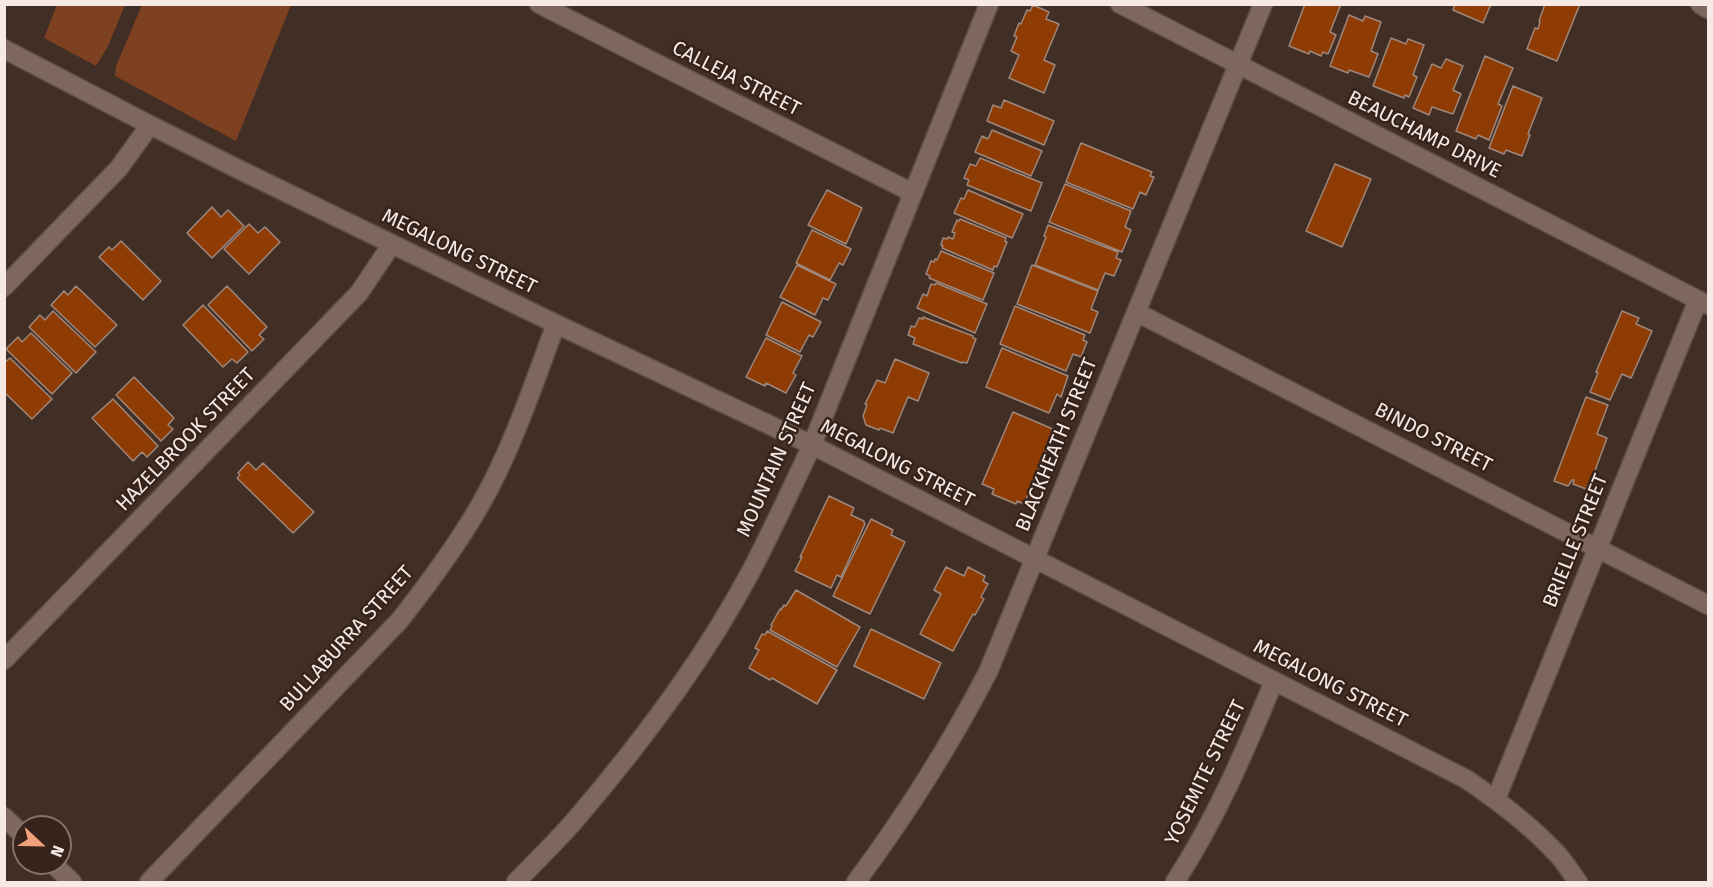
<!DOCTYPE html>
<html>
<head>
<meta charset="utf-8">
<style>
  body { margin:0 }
  #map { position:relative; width:1713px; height:887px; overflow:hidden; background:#412e25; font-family:"Fira Sans",sans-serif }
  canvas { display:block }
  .frame { position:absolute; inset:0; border:6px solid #f7eae4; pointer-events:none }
  .north { position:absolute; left:12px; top:815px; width:60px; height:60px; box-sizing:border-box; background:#36241c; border:2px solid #83736c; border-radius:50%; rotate:112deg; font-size:16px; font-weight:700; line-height:24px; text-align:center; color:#f7eae4 }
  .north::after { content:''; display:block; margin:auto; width:21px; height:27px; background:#f1a27b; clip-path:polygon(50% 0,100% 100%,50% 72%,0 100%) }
</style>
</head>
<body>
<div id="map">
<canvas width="1713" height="887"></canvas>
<div class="frame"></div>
<div class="north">N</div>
</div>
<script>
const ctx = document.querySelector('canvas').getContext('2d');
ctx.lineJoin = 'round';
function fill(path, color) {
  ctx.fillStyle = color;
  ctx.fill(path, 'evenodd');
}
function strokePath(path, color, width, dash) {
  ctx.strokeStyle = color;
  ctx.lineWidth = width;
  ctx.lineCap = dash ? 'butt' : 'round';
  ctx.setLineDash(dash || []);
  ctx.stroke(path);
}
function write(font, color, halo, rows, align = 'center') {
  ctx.font = font + ' "Fira Sans",sans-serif';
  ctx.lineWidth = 5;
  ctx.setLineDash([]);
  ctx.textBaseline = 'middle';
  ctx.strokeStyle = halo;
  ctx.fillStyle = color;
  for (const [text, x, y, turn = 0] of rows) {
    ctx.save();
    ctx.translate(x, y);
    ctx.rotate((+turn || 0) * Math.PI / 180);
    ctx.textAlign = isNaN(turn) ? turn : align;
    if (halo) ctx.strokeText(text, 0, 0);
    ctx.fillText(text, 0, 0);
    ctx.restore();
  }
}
fill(new Path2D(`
  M 57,5 L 125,5 L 108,46 L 96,66 L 44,38 Z
  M 142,5 L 291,5 L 236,141 L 115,76 L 116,66 Z`), '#7d4121');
const building = new Path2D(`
  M 1305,4 L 1341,4 L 1330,32 L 1336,35 L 1328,54 L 1323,52 L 1321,56 L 1310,51 L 1309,54 L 1289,46 Z
  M 1455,4 L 1491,4 L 1483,23 L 1453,10 Z
  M 1545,4 L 1580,4 L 1557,61 L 1527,49 L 1535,28 L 1538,29 L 1540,22 L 1539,21 Z
  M 1033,5 L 1049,12 L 1046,19 L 1059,24 L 1044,60 L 1055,65 L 1044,93 L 1009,78 L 1019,55 L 1011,51 L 1017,37 L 1014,36 L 1019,23 L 1021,24 L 1027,10 L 1030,11 Z
  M 1349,15 L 1363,21 L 1365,16 L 1381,22 L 1371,51 L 1378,54 L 1369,77 L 1349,70 L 1348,73 L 1330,66 Z
  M 1391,38 L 1406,44 L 1408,39 L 1424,45 L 1413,75 L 1417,77 L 1409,97 L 1405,95 L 1404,98 L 1373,86 Z
  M 1485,56 L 1513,68 L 1498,104 L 1502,106 L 1489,140 L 1478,135 L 1476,139 L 1456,131 Z
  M 1446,59 L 1463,66 L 1453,90 L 1461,94 L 1453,114 L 1432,107 L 1429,115 L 1413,108 L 1432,64 L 1441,68 Z
  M 1513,86 L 1542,98 L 1528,134 L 1530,135 L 1522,156 L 1506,150 L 1504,154 L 1489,148 Z
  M 1004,100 L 1054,121 L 1044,145 L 987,121 L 993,105 L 1001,108 Z
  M 992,130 L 1042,151 L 1031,176 L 975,152 L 982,136 L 988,139 Z
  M 1081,143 L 1152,172 L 1150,176 L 1154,177 L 1146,195 L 1140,192 L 1133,209 L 1066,182 Z
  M 980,158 L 1042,183 L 1031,211 L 967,185 L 969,180 L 964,178 L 970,164 L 976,166 Z
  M 1335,164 L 1371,179 L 1342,247 L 1306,231 Z
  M 1065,184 L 1131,211 L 1125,227 L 1131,230 L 1122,252 L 1049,222 Z
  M 827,190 L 862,208 L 846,244 L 808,225 Z
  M 968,190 L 1023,214 L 1012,238 L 954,213 L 961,198 L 964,199 Z
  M 212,207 L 221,217 L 228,210 L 244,226 L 212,258 L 187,233 Z
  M 960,219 L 1006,238 L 1005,241 L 1007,242 L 997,267 L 994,266 L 993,270 L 942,248 L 943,246 L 941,245 L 943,238 L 947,239 L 948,237 L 953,239 L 955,233 L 952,232 L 957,220 L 959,221 Z
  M 249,224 L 258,233 L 265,227 L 280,242 L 249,274 L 224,249 Z
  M 1048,225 L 1118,252 L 1116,258 L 1121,260 L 1114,276 L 1105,273 L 1098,290 L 1035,265 L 1046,237 L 1044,236 Z
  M 812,230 L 851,249 L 843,265 L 839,263 L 830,280 L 796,263 Z
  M 121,241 L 161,281 L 143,300 L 99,257 L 109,247 L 112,250 Z
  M 941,251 L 994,273 L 983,300 L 929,278 L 930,276 L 926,274 L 931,261 L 934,262 L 935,259 L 937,260 Z
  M 797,265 L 836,284 L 828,300 L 823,298 L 815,315 L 780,297 Z
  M 1032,265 L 1098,291 L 1091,309 L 1098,312 L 1090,333 L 1017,304 Z
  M 936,283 L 987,304 L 975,333 L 917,308 L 923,294 L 927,296 L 931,284 L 935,285 Z
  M 76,286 L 117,325 L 95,347 L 51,305 L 64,291 L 68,295 Z
  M 227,286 L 267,327 L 259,335 L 264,339 L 252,351 L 208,305 Z
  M 782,302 L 821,322 L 813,337 L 809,335 L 800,352 L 766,335 Z
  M 203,305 L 248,352 L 237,363 L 232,359 L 223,367 L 183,325 Z
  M 1015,306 L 1085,335 L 1083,340 L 1087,342 L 1081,357 L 1073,354 L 1066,371 L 1000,344 Z
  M 53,311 L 96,352 L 76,373 L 29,327 L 40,315 L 45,320 Z
  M 1622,311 L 1639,318 L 1636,324 L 1652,331 L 1631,378 L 1622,374 L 1610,400 L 1590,392 L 1598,373 L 1596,372 Z
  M 923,317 L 973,336 L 973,338 L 976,339 L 967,363 L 962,362 L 962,363 L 913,344 L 915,338 L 908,335 L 911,326 L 915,327 L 919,318 L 923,319 Z
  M 31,333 L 72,373 L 52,394 L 6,349 L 18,337 L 22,342 Z
  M 766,338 L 802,356 L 793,373 L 796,375 L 786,393 L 766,383 L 765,386 L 746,377 Z
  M 1002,348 L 1068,376 L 1061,397 L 1057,394 L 1049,413 L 986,387 Z
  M 10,358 L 52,399 L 32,419 L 4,392 L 4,363 Z
  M 895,359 L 929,373 L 918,401 L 908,397 L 893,433 L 880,428 L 879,430 L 866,425 L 863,416 L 867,405 L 865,404 L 877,380 L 885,383 Z
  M 134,377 L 174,418 L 168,425 L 173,429 L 161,441 L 116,395 Z
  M 1586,397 L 1608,405 L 1597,434 L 1607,438 L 1589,487 L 1587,486 L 1586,489 L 1573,484 L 1574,480 L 1572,480 L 1568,486 L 1554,481 Z
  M 113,399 L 158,446 L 147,457 L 142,452 L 133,461 L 92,418 Z
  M 1013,412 L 1055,430 L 1024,504 L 1017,501 L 1016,504 L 992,494 L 994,489 L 982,484 Z
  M 248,462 L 256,470 L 263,463 L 314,512 L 293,533 L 237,478 L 240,475 L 238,473 Z
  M 829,496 L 854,508 L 851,515 L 864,521 L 864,523 L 865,524 L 841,577 L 837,575 L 831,588 L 795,571 L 802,557 L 800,557 Z
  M 871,519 L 893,530 L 891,535 L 905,542 L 870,614 L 833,596 Z
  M 946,567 L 964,576 L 968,567 L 985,576 L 983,581 L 988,584 L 981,597 L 984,599 L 975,615 L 973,614 L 953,651 L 920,634 L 941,594 L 934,590 Z
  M 796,590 L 860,627 L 837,667 L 770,630 L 772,626 L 771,625 L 780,609 L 781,610 L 784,605 L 786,606 Z
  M 871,629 L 941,663 L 924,699 L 854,666 Z
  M 767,631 L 837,670 L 817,704 L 772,678 L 770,680 L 749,668 L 759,650 L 755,648 L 762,634 L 765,635 Z`);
fill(building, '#8e3c03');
strokePath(building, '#9e887d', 1.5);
const street = new Path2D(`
  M 539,4 L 913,193
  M 1120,4 L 1708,305
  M 1700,4 L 1708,9
  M 4,49 L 150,125 L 236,168 L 556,324 L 812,445 L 1466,779 C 1500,802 1532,826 1559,856 C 1566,864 1572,874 1578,882
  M 4,287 L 119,168 L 150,125
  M 1136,312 L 1708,605
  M 4,660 L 359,293 L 392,244
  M 1496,799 L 1698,300
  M 4,817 L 24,836
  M 52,863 L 72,882
  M 149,882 L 400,620 C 429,583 456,547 479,507 C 512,450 533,385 556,324
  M 856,882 C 905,816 950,745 988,672 L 1263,4
  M 1175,882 C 1216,819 1245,751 1274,681`);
const secondary = new Path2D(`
  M 516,882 C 536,861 557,841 576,819 C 641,743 703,661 750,573 C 772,531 792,488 812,445 L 989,4`);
strokePath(street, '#5d4d46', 21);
strokePath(secondary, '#5d4d46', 21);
strokePath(street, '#7e685e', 18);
strokePath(secondary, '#7e685e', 18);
write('20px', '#f7eae4', '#36241c', [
  ["CALLEJA STREET",736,79,27],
  ["BEAUCHAMP DRIVE",1424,135,27],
  ["MEGALONG STREET",459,252,26],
  ["BINDO STREET",1433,438,27],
  ["HAZELBROOK STREET",186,440,-46],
  ["BLACKHEATH STREET",1057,445,-68],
  ["MOUNTAIN STREET",777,460,-66],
  ["MEGALONG STREET",897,464,27],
  ["BRIELLE STREET",1576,541,-68],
  ["BULLABURRA STREET",347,639,-48],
  ["MEGALONG STREET",1330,684,27],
  ["YOSEMITE STREET",1206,773,-64]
]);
</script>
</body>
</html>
